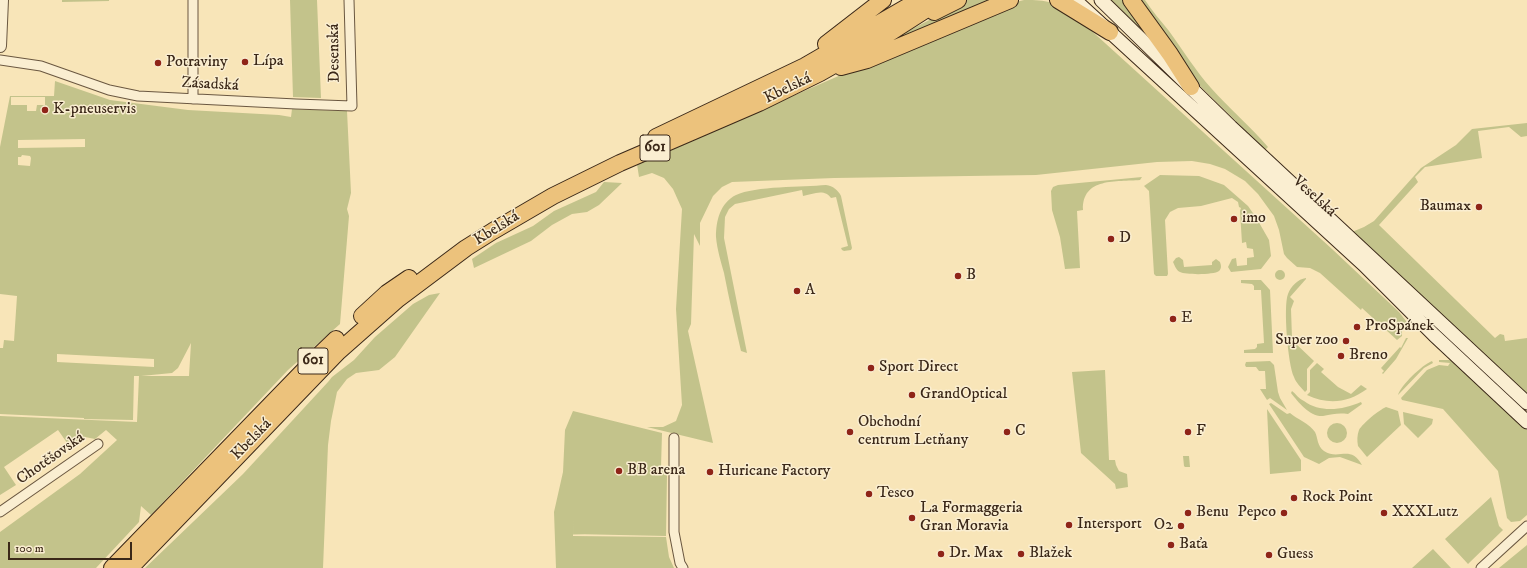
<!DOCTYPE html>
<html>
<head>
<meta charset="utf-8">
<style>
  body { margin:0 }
  #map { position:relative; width:1527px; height:568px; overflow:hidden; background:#f8e5b8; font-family:"IM FELL DW Pica",serif }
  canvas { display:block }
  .scale { position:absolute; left:8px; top:542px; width:124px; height:18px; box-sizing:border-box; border:2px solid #3b2818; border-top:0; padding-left:5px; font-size:12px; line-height:14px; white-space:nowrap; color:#3b2818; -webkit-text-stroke:3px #faeed1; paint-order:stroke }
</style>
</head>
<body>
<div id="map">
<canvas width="1527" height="568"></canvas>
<div class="scale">100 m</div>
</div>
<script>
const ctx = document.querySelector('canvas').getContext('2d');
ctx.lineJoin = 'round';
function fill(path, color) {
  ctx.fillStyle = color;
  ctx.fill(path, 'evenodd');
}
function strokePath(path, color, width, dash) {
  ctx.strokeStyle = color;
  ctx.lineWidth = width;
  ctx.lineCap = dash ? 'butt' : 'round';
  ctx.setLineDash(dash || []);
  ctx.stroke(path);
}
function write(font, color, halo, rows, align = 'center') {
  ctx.font = font + ' "IM FELL DW Pica",serif';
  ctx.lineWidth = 3;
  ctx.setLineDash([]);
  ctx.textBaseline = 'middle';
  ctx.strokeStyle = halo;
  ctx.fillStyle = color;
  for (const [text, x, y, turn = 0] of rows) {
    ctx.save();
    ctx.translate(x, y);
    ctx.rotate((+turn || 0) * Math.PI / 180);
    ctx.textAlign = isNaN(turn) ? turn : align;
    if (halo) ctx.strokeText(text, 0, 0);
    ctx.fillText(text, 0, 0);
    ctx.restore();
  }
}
fill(new Path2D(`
  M 62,0 L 109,0 L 109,1 L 62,2 Z
  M 290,0 L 317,0 L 321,98 L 293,97 Z
  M 967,0 L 992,0 L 865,54 Z
  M 1024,0 C 1049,0 1052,2 1073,14 L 1332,249 L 1399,312 L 1406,321 L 1409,330 L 1407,330 L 1405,323 L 1402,325 L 1402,336 L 1397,340 L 1362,308 L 1361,310 L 1320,273 L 1310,268 L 1297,267 L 1287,258 L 1284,254 L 1279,230 L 1274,216 L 1258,194 L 1245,181 L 1225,169 L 1210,164 L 1192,161 L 1157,162 L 1036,175 L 834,178 L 732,182 L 722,187 L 713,196 L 700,223 L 700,246 L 694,234 L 691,324 L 688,331 L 713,443 L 647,427 L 663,427 L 676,421 L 682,405 L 676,309 L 682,209 L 673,189 L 664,178 L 652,173 L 639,177 L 637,164 L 937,33 L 1008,4 Z
  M 1109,0 L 1123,0 L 1161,52 Z
  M 1134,0 L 1145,0 C 1152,11 1161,21 1169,31 C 1183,50 1195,70 1211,88 C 1229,108 1250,126 1268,147 L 1265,150 L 1191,77 Z
  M 55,81 L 110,100 L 188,110 L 279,115 L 291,117 L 292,109 L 347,111 L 351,193 L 347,209 L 349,216 L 340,324 L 288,370 L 151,515 L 141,506 L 139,522 L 96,568 L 0,568 L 0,532 L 80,474 L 117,440 L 106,430 L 95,439 L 85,437 L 70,447 L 58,430 L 4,467 L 16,485 L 0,495 L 0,416 L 137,422 L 139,376 L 134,376 L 133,420 L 84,419 L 84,418 L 0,414 L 0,348 L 3,348 L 4,340 L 14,341 L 17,296 L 0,294 L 0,147 L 10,96 L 54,96 ZM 11,97 L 45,97 L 45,105 L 37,105 L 36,111 L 27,111 L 27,105 L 11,105 ZM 85,139 L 85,147 L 18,148 L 18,140 ZM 22,155 L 30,156 L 31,158 L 30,166 L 18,165 L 18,157 L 21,157 ZM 191,343 L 189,376 L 141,376 L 172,373 L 178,368 ZM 57,354 L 154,359 L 154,367 L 57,362 Z
  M 1527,123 L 1527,136 L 1521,137 L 1509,127 L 1478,131 L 1482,158 L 1425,167 L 1415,177 L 1418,182 L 1379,225 L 1495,338 L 1500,334 L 1504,335 L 1505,341 L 1527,338 L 1527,395 L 1352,232 L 1364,227 L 1374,221 L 1421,168 L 1456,145 L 1472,129 Z
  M 1160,175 L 1199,176 L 1224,185 L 1248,206 L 1257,219 L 1269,240 L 1271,256 L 1261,269 L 1231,272 L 1228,267 L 1232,259 L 1236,258 L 1237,266 L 1247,265 L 1247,258 L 1254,257 L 1253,249 L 1247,248 L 1246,242 L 1242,243 L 1240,211 L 1241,208 L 1239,207 L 1238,202 L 1232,198 L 1201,206 L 1178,208 L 1170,212 L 1165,220 L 1168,274 L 1167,276 L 1156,276 L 1154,274 L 1149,191 L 1144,186 Z
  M 1142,177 L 1140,180 C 1117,182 1082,177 1083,210 L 1077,211 L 1080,268 L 1065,269 L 1060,237 L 1052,210 L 1051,191 L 1053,187 L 1058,185 Z
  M 604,182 L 622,183 L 599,205 L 587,212 L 572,214 L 552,225 L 531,241 L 474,268 L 472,259 L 496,243 L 533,226 L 554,211 L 596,192 Z
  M 826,185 C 833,186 838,190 841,196 L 852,248 L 851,250 L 844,251 L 842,250 L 841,248 L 848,246 L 836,197 L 831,198 C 825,188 812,194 803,196 L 802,190 L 735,204 L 729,209 L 725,217 L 724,238 L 747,353 L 741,351 C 735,325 729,299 724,273 C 721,262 717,249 716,237 C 716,221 720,203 736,195 C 755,186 803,187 826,185 Z
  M 1179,257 L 1183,260 L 1184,267 L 1212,265 L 1212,262 L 1216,259 L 1220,262 C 1221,265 1222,268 1219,271 C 1214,275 1186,275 1180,272 C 1176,270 1175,266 1173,262 L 1176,258 Z
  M1275 275a5 5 0 1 1 10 0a5 5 0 1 1-10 0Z
  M 1306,278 L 1306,279 L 1290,297 L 1294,301 L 1291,309 L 1292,338 L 1294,342 L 1314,361 L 1307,369 L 1307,390 L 1305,392 C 1301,387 1296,383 1294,377 C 1288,365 1283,306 1288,294 C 1291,286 1298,279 1306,278 Z
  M 1241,280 L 1261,280 L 1270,290 L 1273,353 L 1244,353 L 1244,350 L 1255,349 L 1257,347 L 1257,344 L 1264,343 L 1261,290 L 1254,290 L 1254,286 L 1252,284 L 1241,283 Z
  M 440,293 L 395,357 L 379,370 L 356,373 L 347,379 L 337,392 L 331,421 L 328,445 L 323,568 L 145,568 L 243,474 L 328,382 L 332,377 L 354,360 L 375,337 L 413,304 L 429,295 Z
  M 1406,338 L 1408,338 L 1396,359 L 1383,374 L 1382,373 L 1384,371 L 1381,368 L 1400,347 L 1401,348 Z
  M 1439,360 L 1451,360 L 1460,367 L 1527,430 L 1527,515 L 1520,521 L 1511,522 L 1507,518 L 1498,471 L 1443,409 L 1402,400 L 1401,398 L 1427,370 L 1439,365 L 1448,366 L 1450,363 L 1439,362 Z
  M 1270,361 L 1274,365 L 1278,392 L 1280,398 L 1287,410 L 1270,398 L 1267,400 L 1260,389 L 1266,389 L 1265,371 L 1259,371 L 1256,367 L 1246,367 L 1245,365 L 1246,362 Z
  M 1432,361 L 1433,363 L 1424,368 L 1398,395 C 1401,385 1422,365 1432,361 Z
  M 1317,363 L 1324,369 L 1321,372 L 1338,387 L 1351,394 L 1361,385 L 1367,389 C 1348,403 1328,405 1307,395 L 1310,392 L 1310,370 Z
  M 1105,370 L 1109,460 L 1115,460 L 1116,465 L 1119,471 L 1127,474 L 1128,487 L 1116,489 L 1115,484 L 1081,453 L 1072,372 Z
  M 1292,391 C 1296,394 1299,399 1304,401 C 1320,413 1343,410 1361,402 L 1362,404 L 1348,414 C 1338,413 1333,414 1323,416 C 1310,417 1298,402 1291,393 Z
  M 1271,403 L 1287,414 L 1290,413 C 1297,419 1310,424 1315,432 C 1318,438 1317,446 1324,451 C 1339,461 1350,444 1362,465 L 1340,457 L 1329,458 L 1319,464 L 1304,457 L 1269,404 Z
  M 1386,407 L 1398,411 L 1401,425 L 1367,457 L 1358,446 C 1357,441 1357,435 1359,430 C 1363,423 1379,410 1386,407 Z
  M 1267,409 L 1301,460 L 1301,471 L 1270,474 Z
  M 573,411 L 662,433 L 661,467 L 664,467 L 664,475 L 667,475 L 666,536 L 573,534 L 574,459 L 573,536 L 666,537 L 669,557 L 674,568 L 556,568 L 554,512 L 563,472 L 565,430 Z
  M 1403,412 L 1433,419 L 1432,424 L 1418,438 L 1404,424 Z
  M1327 433a10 10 0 1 1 20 0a10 10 0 1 1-20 0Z
  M 1183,456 L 1189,456 L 1190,467 L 1185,467 L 1184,466 Z
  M 1491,497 L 1499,526 L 1503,530 L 1468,564 L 1445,539 Z
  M 1527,545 L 1527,568 L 1499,568 Z
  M 1433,549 L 1451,568 L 1412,568 Z`), '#c3c38b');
const minor = new Path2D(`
  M 193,0 L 193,99
  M 0,60 L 41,66 L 109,90 L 138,96 L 296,104 L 352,106 L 349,0
  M 674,438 L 674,532 L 680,563 L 683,568
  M 0,512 L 98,444
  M 1481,568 L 1527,526`);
const tertiary = new Path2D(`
  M 0,46 L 2,0`);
const secondary = new Path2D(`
  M 1075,0 L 1364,265 L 1434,335 L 1527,422
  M 1101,0 L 1231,127 L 1527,403`);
const trunk = new Path2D(`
  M 1058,0 L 1110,32
  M 1131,0 L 1170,54 L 1191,87
  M 934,12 L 958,0
  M 826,44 L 883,0
  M 841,67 L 867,60 L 1010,0
  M 656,137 L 805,66 L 919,0
  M 362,316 L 387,293 L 409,278
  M 112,568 L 311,363 L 336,339
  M 130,568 L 338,352 L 398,299 L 466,248 L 493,231 L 553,196 L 620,163 L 759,103 L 820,73 L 885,36 L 941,0`);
strokePath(minor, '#6a5740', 11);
strokePath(tertiary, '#6a5740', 14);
strokePath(secondary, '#3b2818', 15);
strokePath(trunk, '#3b2818', 18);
strokePath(minor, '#faeed1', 9);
strokePath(tertiary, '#faeed1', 12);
strokePath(secondary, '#faeed1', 13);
strokePath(trunk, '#ecc27c', 16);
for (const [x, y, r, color] of [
  [245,62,4,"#8f2418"],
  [158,63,4,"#8f2418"],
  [45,110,4,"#8f2418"],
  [1479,207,4,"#8f2418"],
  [1234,219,4,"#8f2418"],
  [1111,239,4,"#8f2418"],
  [958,276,4,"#8f2418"],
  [797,291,4,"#8f2418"],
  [1173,319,4,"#8f2418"],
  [1357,327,4,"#8f2418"],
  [1346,341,4,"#8f2418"],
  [1341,356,4,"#8f2418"],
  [871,368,4,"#8f2418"],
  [912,395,4,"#8f2418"],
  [850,432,4,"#8f2418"],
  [1007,432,4,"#8f2418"],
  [1188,432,4,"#8f2418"],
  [619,471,4,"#8f2418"],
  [710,472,4,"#8f2418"],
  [869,494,4,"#8f2418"],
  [1294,498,4,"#8f2418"],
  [1188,513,4,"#8f2418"],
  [1284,513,4,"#8f2418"],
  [1384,513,4,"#8f2418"],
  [912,518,4,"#8f2418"],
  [1069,525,4,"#8f2418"],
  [1181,526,4,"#8f2418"],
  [1171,545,4,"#8f2418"],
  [941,554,4,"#8f2418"],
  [1021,554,4,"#8f2418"],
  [1269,555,4,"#8f2418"]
]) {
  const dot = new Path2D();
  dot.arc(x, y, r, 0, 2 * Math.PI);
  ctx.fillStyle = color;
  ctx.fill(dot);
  strokePath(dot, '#faeed1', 1.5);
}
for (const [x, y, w] of [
  [655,148,30],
  [313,361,30]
]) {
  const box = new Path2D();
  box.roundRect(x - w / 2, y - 13, w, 26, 3);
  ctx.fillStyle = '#faeed1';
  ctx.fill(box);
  strokePath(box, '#3b2818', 1);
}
write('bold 15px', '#3b2818', null, [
  ["601",655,148],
  ["601",313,361]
]);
write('16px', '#3b2818', '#faeed1', [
  ["Desenská",335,53,-91],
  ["Zásadská",210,85,3],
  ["Kbelská",788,89,-26],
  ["Veselská",1314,197,42],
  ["Kbelská",497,229,-32],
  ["Kbelská",252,440,-46],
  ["Chotěšovská",51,459,-35]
]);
write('16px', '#3b2818', '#faeed1', [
  ["Lípa",253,62],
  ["Potraviny",166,63],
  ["K-pneuservis",53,110],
  ["Baumax",1471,207,"right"],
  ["imo",1242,219],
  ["D",1119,239],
  ["B",966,276],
  ["A",805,291],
  ["E",1181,319],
  ["ProSpánek",1365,327],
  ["Super zoo",1338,341,"right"],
  ["Breno",1349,356],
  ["Sport Direct",879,368],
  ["GrandOptical",920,395],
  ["Obchodní",858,423],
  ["centrum Letňany",858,441],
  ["C",1015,432],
  ["F",1196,432],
  ["BB arena",627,471],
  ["Huricane Factory",718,472],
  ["Tesco",877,494],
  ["Rock Point",1302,498],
  ["La Formaggeria",920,509],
  ["Gran Moravia",920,527],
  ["Benu",1196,513],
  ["Pepco",1276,513,"right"],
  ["XXXLutz",1392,513],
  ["Intersport",1077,525],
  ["O2",1173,526,"right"],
  ["Baťa",1179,545],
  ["Dr. Max",949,554],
  ["Blažek",1029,554],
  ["Guess",1277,555]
], 'left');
</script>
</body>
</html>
